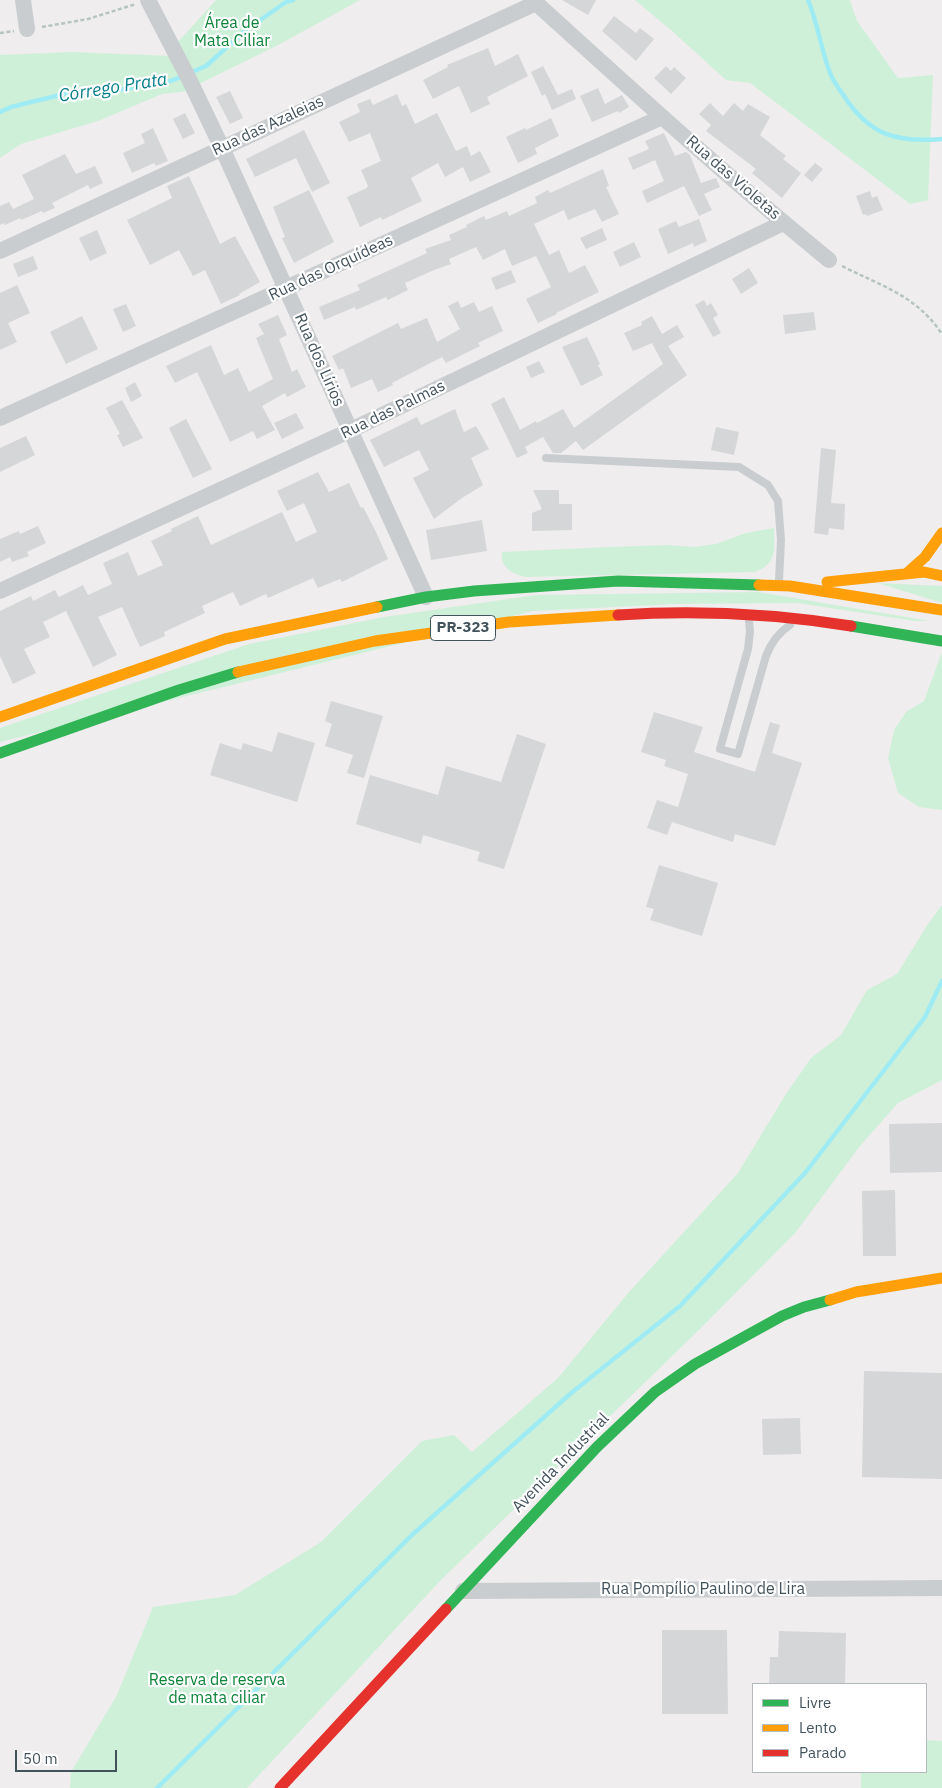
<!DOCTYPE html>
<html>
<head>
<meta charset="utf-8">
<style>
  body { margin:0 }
  #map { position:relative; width:942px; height:1788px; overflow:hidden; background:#efedee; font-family:"IBM Plex Sans",sans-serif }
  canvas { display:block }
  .legend { position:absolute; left:752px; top:1683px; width:175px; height:90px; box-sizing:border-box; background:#fff; border:1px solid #b4babe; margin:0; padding:6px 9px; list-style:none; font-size:15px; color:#43535c }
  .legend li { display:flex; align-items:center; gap:10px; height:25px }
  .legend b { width:25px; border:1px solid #b4babe }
  .scale { position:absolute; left:15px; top:1750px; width:102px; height:22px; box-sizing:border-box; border:2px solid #43535c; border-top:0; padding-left:6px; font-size:15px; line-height:18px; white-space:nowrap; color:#43535c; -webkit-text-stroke:4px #fff; paint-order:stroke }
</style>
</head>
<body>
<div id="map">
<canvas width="942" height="1788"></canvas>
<ul class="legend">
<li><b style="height:6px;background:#30b455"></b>Livre</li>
<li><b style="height:6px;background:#ff9f0a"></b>Lento</li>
<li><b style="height:6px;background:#e5322d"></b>Parado</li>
</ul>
<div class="scale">50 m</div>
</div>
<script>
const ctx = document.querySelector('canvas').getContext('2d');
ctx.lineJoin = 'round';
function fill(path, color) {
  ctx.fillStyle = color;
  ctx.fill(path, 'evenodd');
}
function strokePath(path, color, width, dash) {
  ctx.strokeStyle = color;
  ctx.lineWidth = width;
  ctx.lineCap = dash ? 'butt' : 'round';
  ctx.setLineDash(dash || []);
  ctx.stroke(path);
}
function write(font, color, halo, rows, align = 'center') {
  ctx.font = font + ' "IBM Plex Sans",sans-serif';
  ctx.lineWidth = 4.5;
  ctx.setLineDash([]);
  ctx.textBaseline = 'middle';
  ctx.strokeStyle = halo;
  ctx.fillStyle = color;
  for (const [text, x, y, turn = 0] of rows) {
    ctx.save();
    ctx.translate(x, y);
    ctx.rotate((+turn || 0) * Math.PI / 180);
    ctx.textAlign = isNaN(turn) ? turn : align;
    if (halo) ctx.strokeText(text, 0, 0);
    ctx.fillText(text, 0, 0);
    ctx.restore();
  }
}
fill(new Path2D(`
  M 216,0 L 360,0 L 280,44 L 197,85 L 177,43 Z
  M 635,0 L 850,0 L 857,21 L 898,78 L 933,75 L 928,200 L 910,204 L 750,83 L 726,80 L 672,31 Z
  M 72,52 L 171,56 L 189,91 L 162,94 L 98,121 L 21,144 L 0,158 L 0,55 Z
  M 774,528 C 774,549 778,563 755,572 L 525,577 C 512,573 500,568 502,552 L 608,547 L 668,545 L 694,547 L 716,544 L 746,533 Z
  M 878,583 L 942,586 L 942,603 Z
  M 758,592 L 930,621 L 915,621 L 798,603 L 676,604 L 533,611 L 0,742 L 0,728 L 249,644 L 384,617 L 536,595 Z
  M 942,652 L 942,810 L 919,807 L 898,793 L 888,758 L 894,730 L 906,712 L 924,701 Z
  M 942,905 L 942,1080 L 898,1103 L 860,1146 L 796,1232 L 700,1329 L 441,1580 L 247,1788 L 70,1788 L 71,1772 L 117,1695 L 153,1607 L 235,1595 L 321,1542 L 422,1441 L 454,1435 L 472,1452 L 558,1378 L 629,1292 L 738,1173 L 786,1094 L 811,1058 L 841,1035 L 867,990 L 897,974 L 928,924 Z
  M 926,1740 L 942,1741 L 942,1788 L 861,1788 L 861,1772 L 926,1772 Z`), '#cff0d8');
strokePath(new Path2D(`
  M 808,0 C 818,24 821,49 830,73 C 833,81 839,89 844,96 C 869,135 897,143 942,139
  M 0,112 L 11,107 L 64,94 L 118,90 L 171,81 L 206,66 L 246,30 L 286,2 L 293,0
  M 157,1788 L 412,1535 L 570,1394 L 680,1306 L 805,1173 L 925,1017 L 942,981`), '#9febf3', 4.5);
fill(new Path2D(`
  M 562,0 L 596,0 L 588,15 Z
  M 614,16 L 636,33 L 640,28 L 654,39 L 636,61 L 602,31 Z
  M 488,48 L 495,66 L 518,54 L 528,76 L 487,97 L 490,104 L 471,113 L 459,86 L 433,99 L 423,80 L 448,67 L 447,65 Z
  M 543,66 L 558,95 L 572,89 L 576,99 L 552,110 L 545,94 L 542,96 L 531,72 Z
  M 666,66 L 671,71 L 674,67 L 686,78 L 671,94 L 654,78 Z
  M 598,88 L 605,104 L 622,95 L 629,107 L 619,113 L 618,111 L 592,122 L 580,96 Z
  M 230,91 L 243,118 L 230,124 L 216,97 Z
  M 397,94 L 402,106 L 406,104 L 415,124 L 437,113 L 456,151 L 467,146 L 471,156 L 480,151 L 491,172 L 470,182 L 463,167 L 445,177 L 438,163 L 411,178 L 422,201 L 382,220 L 381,217 L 360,227 L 347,197 L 367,188 L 367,187 L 368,186 L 361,170 L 381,161 L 370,133 L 349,142 L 339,122 L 360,112 L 357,104 L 370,99 L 373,105 Z
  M 710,103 L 723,116 L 734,103 L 743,111 L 748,104 L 770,117 L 760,135 L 786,156 L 783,159 L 801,173 L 782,198 L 752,173 L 756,169 L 706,131 L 711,125 L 699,114 Z
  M 185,113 L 195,133 L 183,139 L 173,119 Z
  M 551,118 L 559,136 L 535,148 L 537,154 L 518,163 L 506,137 L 525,128 L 526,130 Z
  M 153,128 L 168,161 L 156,166 L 154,163 L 132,173 L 123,153 L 145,143 L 141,134 Z
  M 304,130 L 330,183 L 312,192 L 296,158 L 255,177 L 246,159 Z
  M 664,133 L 675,156 L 686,152 L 690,155 L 701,183 L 716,178 L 720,187 L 704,194 L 712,210 L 699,216 L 684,186 L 647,203 L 642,191 L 664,181 L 655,160 L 633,170 L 628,158 L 649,149 L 645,141 Z
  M 65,154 L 76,174 L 95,166 L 103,183 L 90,189 L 88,185 L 52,203 L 55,208 L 43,213 L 42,211 L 21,220 L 20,218 L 5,225 L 4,223 L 0,225 L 0,206 L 9,202 L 13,209 L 34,199 L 22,175 Z
  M 815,163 L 823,169 L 812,182 L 804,175 Z
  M 603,169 L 609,186 L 606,187 L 619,214 L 602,222 L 595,209 L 568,220 L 564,210 L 534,224 L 549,255 L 559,250 L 569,273 L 585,265 L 599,292 L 556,313 L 557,314 L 538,323 L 526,299 L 551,287 L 536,256 L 512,266 L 505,249 L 483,260 L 476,247 L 449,259 L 451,264 L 434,270 L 405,283 L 408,290 L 388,300 L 386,297 L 356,310 L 355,307 L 324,320 L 319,307 L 360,290 L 357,285 L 427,253 L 425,249 L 451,240 L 449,235 L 467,227 L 466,225 L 484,216 L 486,220 L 507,211 L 509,216 L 537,203 L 535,197 L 548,190 L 550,193 Z
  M 189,176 L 220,244 L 235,236 L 260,282 L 239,294 L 240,295 L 221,304 L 205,270 L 193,276 L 179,250 L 150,265 L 127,220 L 172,198 L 167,186 Z
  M 309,190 L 334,242 L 294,263 L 282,238 L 285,237 L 273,207 Z
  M 870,191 L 872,198 L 877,196 L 883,210 L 867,216 L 866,214 L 863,215 L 856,196 Z
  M 699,219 L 707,241 L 694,247 L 693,243 L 668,254 L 658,229 L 676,221 L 679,227 Z
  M 602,228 L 607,240 L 586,249 L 580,238 Z
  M 97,230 L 107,253 L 90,261 L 79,238 Z
  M 634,242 L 641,257 L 620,267 L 613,252 Z
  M 33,256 L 38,269 L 18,277 L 13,264 Z
  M 749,268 L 758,283 L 741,294 L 732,279 Z
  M 511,270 L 516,282 L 496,290 L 491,278 Z
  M 17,285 L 30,313 L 8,323 L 17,342 L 0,350 L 0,293 Z
  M 704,300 L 707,306 L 711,303 L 718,315 L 713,318 L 721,333 L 713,337 L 695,305 Z
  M 458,301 L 461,308 L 474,302 L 479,312 L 492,306 L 503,331 L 478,343 L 480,346 L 446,363 L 442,357 L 392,383 L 393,385 L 378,392 L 372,379 L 351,388 L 343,368 L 339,370 L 332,356 L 398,323 L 401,329 L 427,318 L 437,342 L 460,329 L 448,306 Z
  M 126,304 L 136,326 L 123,332 L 113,309 Z
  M 814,312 L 816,330 L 785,334 L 783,315 Z
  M 278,315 L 287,335 L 279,339 L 292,372 L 297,369 L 306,387 L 287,397 L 285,393 L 262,406 L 275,430 L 257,439 L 253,431 L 230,442 L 197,372 L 175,383 L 166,366 L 211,345 L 224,375 L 238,368 L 249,392 L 273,379 L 256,338 L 264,334 L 258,324 Z
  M 82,316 L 98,349 L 66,364 L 50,332 Z
  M 652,316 L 662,334 L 677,325 L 684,337 L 668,346 L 687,375 L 583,450 L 576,441 L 561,453 L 553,453 L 543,437 L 525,447 L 528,453 L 517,458 L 491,404 L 504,397 L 520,430 L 536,421 L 537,423 L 563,409 L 574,428 L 663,364 L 652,343 L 633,351 L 624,333 L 642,325 L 641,322 Z
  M 587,337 L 600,364 L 598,365 L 603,375 L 581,386 L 562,347 Z
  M 539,361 L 545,372 L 531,378 L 526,367 Z
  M 135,382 L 142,396 L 131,402 L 125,388 Z
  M 122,400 L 143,438 L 123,447 L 117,435 L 120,434 L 106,408 Z
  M 455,409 L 464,432 L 476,426 L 489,449 L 471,458 L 483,485 L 462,498 L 434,519 L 413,478 L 429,470 L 419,450 L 384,467 L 370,440 L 417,417 L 421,425 Z
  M 296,413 L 304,428 L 282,439 L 274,423 Z
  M 186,419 L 212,469 L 193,478 L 169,428 Z
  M 716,427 L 739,432 L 734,455 L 711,450 Z
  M 26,436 L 35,455 L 0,472 L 0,448 Z
  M 821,448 L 836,450 L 831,503 L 845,504 L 844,530 L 829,528 L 828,535 L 814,533 Z
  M 318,472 L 329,492 L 349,483 L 361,508 L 363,507 L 376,532 L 388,559 L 342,582 L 340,579 L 318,588 L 313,578 L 268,598 L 266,594 L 240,606 L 233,592 L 202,606 L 205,613 L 164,632 L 165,636 L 140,647 L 122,607 L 98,617 L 117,655 L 93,667 L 66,611 L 43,622 L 50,637 L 24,649 L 36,673 L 13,684 L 0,656 L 0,611 L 31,596 L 33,601 L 55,590 L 59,597 L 83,585 L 88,595 L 112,584 L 103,563 L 128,552 L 138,576 L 163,565 L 151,541 L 172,531 L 171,529 L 198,516 L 211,545 L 282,512 L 296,542 L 317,532 L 304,503 L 287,511 L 277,491 Z
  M 533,490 L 559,490 L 559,504 L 572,504 L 572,530 L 532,531 L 532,513 L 542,509 Z
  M 482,520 L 487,551 L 431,560 L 426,530 Z
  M 38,526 L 46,543 L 27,552 L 29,556 L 12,562 L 10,557 L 0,562 L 0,539 L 19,531 L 20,534 Z
  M 331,701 L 383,716 L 364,778 L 347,773 L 353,755 L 325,746 L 332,724 L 325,721 Z
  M 654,712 L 703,727 L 694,752 L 755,772 L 770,722 L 780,725 L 772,753 L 802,763 L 775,846 L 735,834 L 733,842 L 672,822 L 667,835 L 647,828 L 657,800 L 678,807 L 688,774 L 664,766 L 666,760 L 641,752 Z
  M 278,732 L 315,743 L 297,802 L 210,775 L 220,743 L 241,750 L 243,743 L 272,752 Z
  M 517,734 L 546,744 L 504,869 L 477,861 L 480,852 L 423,835 L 421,844 L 356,824 L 370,775 L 438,795 L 446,766 L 501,782 Z
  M 659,865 L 718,883 L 702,936 L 650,920 L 654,909 L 646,907 Z
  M 942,1123 L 942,1172 L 890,1173 L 889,1124 Z
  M 895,1190 L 896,1256 L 863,1256 L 862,1191 Z
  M 864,1371 L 942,1373 L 942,1479 L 862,1477 Z
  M 800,1418 L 801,1454 L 763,1455 L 762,1419 Z
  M 662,1630 L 727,1630 L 728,1714 L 662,1714 Z
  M 779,1631 L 846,1633 L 845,1684 L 769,1684 L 770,1657 L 778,1657 Z`), '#d5d6d8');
strokePath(new Path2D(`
  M 42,27 L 88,19 L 136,4
  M 0,33 L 14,31
  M 842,266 C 881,286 916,295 942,334`), '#b6c4be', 2.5, [4, 2.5]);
strokePath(new Path2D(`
  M 546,458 L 739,467 L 768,485 L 778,501 L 781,540 L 779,581
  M 749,621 L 750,631 L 748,649 L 720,749 L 738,754 L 766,656 C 771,643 778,633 790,625`), '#c9cdcf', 8);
strokePath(new Path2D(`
  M 23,0 L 27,29
  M 148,0 L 190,81 L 222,148 L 426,597
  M 536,3 C 632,90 728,178 829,260
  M 0,251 L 536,3
  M 0,418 L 662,117
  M 0,591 L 351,430 L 783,223
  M 463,1591 L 942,1588`), '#c9cdcf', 16);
strokePath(new Path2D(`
  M 377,607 L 426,597 L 474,591 L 618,581 L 759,585
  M 851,626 L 942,641
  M 0,753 L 179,690 L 238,672
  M 446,1609 L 597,1447 L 655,1392 L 695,1364 L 782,1316 L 804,1307 L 830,1300`), '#30b455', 11);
strokePath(new Path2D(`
  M 907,573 L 925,557 L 942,533
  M 827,582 L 924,572 L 942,576
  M 759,585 L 790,586 L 942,610
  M 238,672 L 375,641 L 509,622 L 618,615
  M 0,717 L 225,639 L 377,607
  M 830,1300 L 856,1292 L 942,1278`), '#ff9f0a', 11);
strokePath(new Path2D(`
  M 618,615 C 694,610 776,614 851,626
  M 280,1788 L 446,1609`), '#e5322d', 11);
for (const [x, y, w] of [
  [463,628,65]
]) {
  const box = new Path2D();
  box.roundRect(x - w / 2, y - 12.5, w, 25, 4);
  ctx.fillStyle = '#fff';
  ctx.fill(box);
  strokePath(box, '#43535c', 1);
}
write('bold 15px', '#43535c', null, [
  ["PR-323",463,628]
]);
write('16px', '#0d843a', '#fff', [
  ["Área de",232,23],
  ["Mata Ciliar",232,41],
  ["Reserva de reserva",217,1680],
  ["de mata ciliar",217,1698]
]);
write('16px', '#43535c', '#fff', [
  ["Rua das Azaleias",268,126,-25],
  ["Rua das Violetas",733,178,41],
  ["Rua das Orquídeas",331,268,-25],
  ["Rua dos Lírios",319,360,66],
  ["Rua das Palmas",393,410,-26],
  ["Avenida Industrial",561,1463,-46],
  ["Rua Pompílio Paulino de Lira",703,1589]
]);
write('italic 18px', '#047e8a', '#fff', [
  ["Córrego Prata",113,88,-9]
]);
</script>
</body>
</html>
